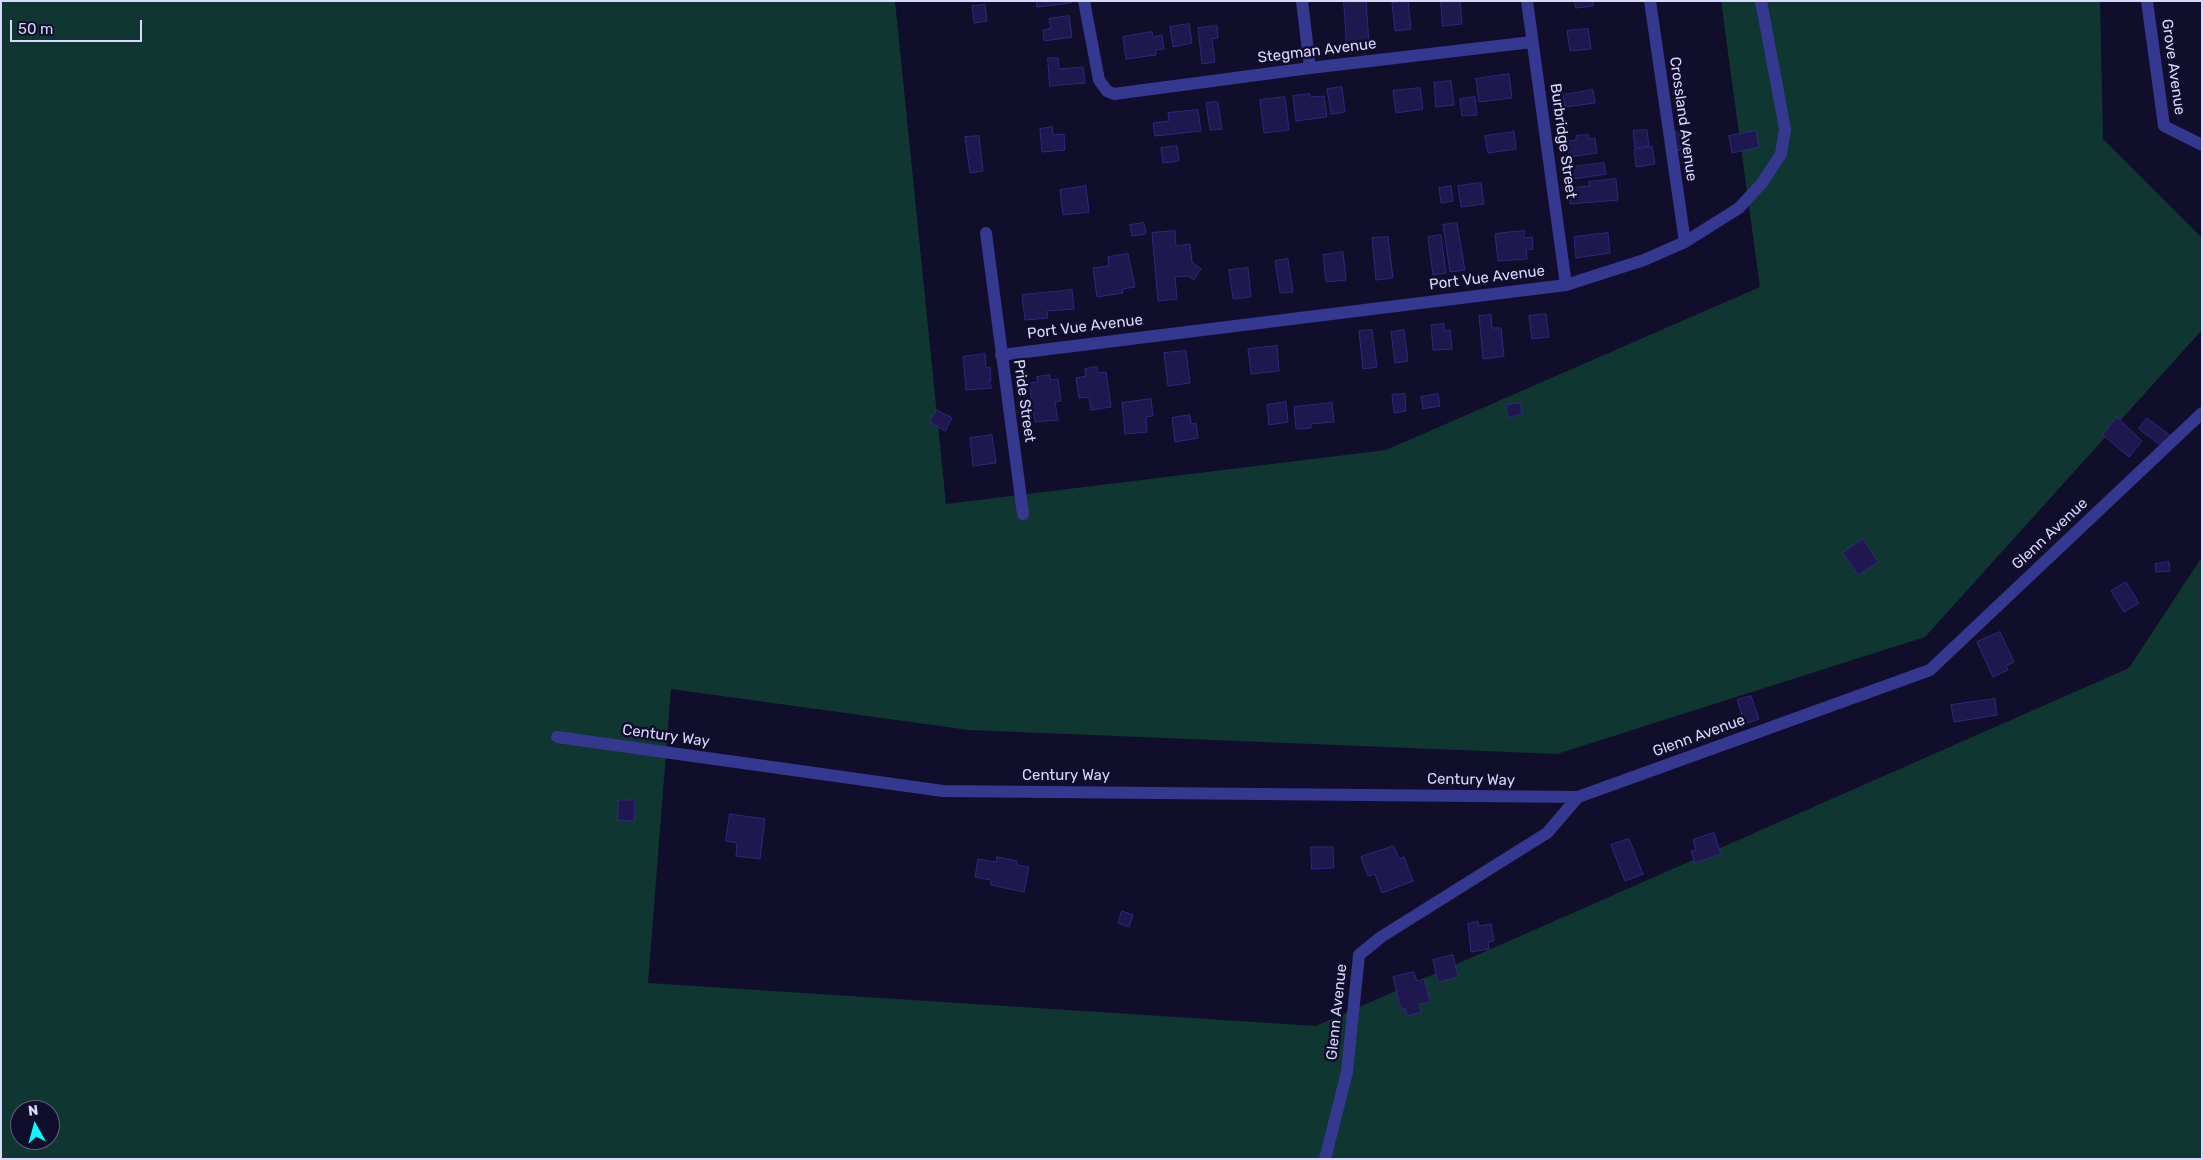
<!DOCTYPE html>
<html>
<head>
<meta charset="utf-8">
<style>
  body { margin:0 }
  #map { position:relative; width:2203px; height:1160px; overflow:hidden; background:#100e2b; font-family:Rubik,sans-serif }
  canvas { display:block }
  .frame { position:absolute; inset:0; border:2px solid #d9d8ff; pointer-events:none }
  .north { position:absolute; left:10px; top:1100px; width:50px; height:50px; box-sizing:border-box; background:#100e2b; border:1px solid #605f80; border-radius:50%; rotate:353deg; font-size:14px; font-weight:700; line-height:20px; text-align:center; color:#d9d8ff }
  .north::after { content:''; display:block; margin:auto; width:18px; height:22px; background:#04faff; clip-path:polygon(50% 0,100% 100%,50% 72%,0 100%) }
  .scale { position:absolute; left:10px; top:20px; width:132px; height:22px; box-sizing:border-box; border:2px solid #d9d8ff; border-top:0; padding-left:6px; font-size:15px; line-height:18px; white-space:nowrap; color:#d9d8ff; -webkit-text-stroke:4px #100e2b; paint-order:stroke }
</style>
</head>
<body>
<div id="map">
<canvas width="2203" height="1160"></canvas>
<div class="frame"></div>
<div class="north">N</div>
<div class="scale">50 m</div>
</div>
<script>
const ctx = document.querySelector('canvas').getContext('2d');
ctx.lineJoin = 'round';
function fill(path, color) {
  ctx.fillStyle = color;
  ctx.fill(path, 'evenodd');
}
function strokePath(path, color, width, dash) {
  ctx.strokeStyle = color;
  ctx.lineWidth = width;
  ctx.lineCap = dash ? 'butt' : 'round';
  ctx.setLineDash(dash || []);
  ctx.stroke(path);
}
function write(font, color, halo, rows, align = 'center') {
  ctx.font = font + ' Rubik,sans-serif';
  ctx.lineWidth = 5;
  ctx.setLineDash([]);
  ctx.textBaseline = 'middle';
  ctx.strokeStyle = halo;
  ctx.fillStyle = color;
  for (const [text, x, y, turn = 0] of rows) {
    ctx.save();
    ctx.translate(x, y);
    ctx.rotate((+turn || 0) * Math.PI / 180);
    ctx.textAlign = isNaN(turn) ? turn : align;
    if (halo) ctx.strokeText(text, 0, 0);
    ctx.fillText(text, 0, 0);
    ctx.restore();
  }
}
fill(new Path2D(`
  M 1,1 L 895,1 L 946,504 L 1386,450 L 1760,287 L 1721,1 L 2100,1 L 2103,139 L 2202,238 L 2202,330 L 1925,637 L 1557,754 L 969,730 L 671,689 L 648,983 L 1316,1026 L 2129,668 L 2202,557 L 2202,1159 L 1,1159 ZM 20,1110 L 50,1110 L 50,1140 L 20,1140 Z`), '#103632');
const building = new Path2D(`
  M 1037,1 L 1071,1 L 1071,3 L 1037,7 Z
  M 1344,1 L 1366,1 L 1369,43 L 1347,44 Z
  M 1408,1 L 1411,29 L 1395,31 L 1392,3 Z
  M 1441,1 L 1460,1 L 1462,24 L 1443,26 Z
  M 1575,1 L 1593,1 L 1593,6 L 1576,8 Z
  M 985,5 L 987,21 L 974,23 L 972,6 Z
  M 1069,16 L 1072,37 L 1044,41 L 1043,30 L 1051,28 L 1049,19 Z
  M 1189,24 L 1192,43 L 1173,47 L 1170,27 Z
  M 1217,26 L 1218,38 L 1212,39 L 1215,62 L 1202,64 L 1198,28 Z
  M 1588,29 L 1591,49 L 1570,51 L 1567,31 Z
  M 1152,32 L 1153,37 L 1162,35 L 1164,49 L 1156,50 L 1156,55 L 1126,59 L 1123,37 Z
  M 1048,58 L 1058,58 L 1059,69 L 1083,67 L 1085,83 L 1050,86 Z
  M 1509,74 L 1512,98 L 1479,102 L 1476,79 Z
  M 1451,81 L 1454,105 L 1436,107 L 1434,83 Z
  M 1342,87 L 1345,112 L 1331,114 L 1327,89 Z
  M 1420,88 L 1423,109 L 1396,113 L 1393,91 Z
  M 1593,90 L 1595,103 L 1565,107 L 1563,95 Z
  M 1310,94 L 1311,97 L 1324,96 L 1327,117 L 1296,121 L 1293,96 Z
  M 1285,97 L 1289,130 L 1264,133 L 1260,100 Z
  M 1475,97 L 1477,115 L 1462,116 L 1460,99 Z
  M 1218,102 L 1222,129 L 1210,130 L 1206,103 Z
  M 1198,110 L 1201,131 L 1155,136 L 1153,123 L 1169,121 L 1168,113 Z
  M 1052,127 L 1053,135 L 1064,134 L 1065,150 L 1042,152 L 1040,129 Z
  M 1647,130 L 1649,146 L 1635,148 L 1633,131 Z
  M 1756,131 L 1759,147 L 1732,153 L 1729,136 Z
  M 1514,132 L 1516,149 L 1488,153 L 1485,136 Z
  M 1680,132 L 1681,150 L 1672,151 L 1671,133 Z
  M 1588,135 L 1588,139 L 1595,138 L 1597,153 L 1569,157 L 1567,141 L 1576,140 L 1576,136 Z
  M 979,136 L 983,171 L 970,173 L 965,137 Z
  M 1177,146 L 1179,161 L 1163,163 L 1161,148 Z
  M 1652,147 L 1655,164 L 1636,167 L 1634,150 Z
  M 1604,163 L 1606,174 L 1573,179 L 1572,167 Z
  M 1616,179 L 1618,200 L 1570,204 L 1568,188 L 1590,186 L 1589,182 Z
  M 1481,183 L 1484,204 L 1461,207 L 1458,186 Z
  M 1086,186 L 1089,212 L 1063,215 L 1060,190 Z
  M 1451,186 L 1453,201 L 1441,203 L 1439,188 Z
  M 1144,223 L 1146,234 L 1132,236 L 1130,225 Z
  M 1457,223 L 1465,270 L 1450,272 L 1443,225 Z
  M 1175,231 L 1176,246 L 1190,244 L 1192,262 L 1201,269 L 1194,280 L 1188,276 L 1175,277 L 1177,299 L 1158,301 L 1152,233 Z
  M 1524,231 L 1524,238 L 1532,237 L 1533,249 L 1526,250 L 1527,259 L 1498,261 L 1495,234 Z
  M 1608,233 L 1610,253 L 1576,258 L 1574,237 Z
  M 1441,235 L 1446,273 L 1433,275 L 1428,237 Z
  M 1388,237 L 1393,278 L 1376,280 L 1372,238 Z
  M 1343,252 L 1346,280 L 1326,282 L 1323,255 Z
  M 1128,254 L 1135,287 L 1122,289 L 1123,293 L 1097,297 L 1093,268 L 1109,266 L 1108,257 Z
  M 1288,259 L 1293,292 L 1280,293 L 1275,261 Z
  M 1248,268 L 1251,297 L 1233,299 L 1229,270 Z
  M 1072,290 L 1074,309 L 1047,311 L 1048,318 L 1025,320 L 1022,295 Z
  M 1546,314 L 1549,337 L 1532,339 L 1529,316 Z
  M 1491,315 L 1492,328 L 1501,328 L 1504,356 L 1483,359 L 1479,316 Z
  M 1444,324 L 1444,331 L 1450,330 L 1452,349 L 1433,350 L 1431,325 Z
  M 1372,330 L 1377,367 L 1363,369 L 1359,331 Z
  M 1404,330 L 1408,361 L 1395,363 L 1391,332 Z
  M 1277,346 L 1279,371 L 1251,374 L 1248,349 Z
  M 1186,351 L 1190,383 L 1168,386 L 1164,353 Z
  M 985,354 L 986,368 L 990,367 L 991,381 L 988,381 L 992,388 L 966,390 L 963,357 Z
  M 1097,367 L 1098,373 L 1106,372 L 1111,407 L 1091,410 L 1089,397 L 1079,398 L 1076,378 L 1086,376 L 1085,369 Z
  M 1050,375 L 1050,380 L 1058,379 L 1061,401 L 1055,402 L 1058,420 L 1035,422 L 1029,383 L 1038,382 L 1037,377 Z
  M 1405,394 L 1406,411 L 1394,413 L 1392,395 Z
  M 1438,394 L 1440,406 L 1423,409 L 1421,397 Z
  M 1151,399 L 1153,416 L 1146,417 L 1147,432 L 1125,434 L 1122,403 Z
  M 1286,402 L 1288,422 L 1269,425 L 1267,405 Z
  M 1332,403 L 1334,422 L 1311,424 L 1311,428 L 1296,429 L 1294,407 Z
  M 1520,403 L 1522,414 L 1508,417 L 1506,405 Z
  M 937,410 L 952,418 L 945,431 L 930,422 Z
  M 1190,415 L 1191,424 L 1196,423 L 1198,438 L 1175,442 L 1172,418 Z
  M 2117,417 L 2142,441 L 2129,457 L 2103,435 Z
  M 2147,418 L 2172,437 L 2164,448 L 2139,429 Z
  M 992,435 L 996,463 L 973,466 L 970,438 Z
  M 1863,539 L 1878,562 L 1858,575 L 1843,553 Z
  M 2169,562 L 2170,571 L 2156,572 L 2155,564 Z
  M 2126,582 L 2139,603 L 2124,612 L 2111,591 Z
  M 2000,632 L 2014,662 L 2006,666 L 2008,670 L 1993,677 L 1977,642 Z
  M 1751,696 L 1759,719 L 1745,724 L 1737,700 Z
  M 1995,699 L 1997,715 L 1954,722 L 1951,705 Z
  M 619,800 L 635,800 L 634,821 L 618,820 Z
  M 730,814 L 765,819 L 760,859 L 736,856 L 737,843 L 726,841 Z
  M 1714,833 L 1721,854 L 1695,863 L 1691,851 L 1696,850 L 1693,840 Z
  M 1629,839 L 1643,874 L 1625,881 L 1611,845 Z
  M 1394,846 L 1399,859 L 1404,857 L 1413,881 L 1382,893 L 1375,874 L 1368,876 L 1361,857 Z
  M 1311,847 L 1333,847 L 1334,868 L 1312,869 Z
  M 997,857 L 1017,861 L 1017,865 L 1029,867 L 1024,892 L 991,885 L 991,880 L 975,877 L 978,859 L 996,862 Z
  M 1122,911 L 1133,915 L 1129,927 L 1118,923 Z
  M 1478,922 L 1479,926 L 1491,924 L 1494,941 L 1488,942 L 1489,949 L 1471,952 L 1468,924 Z
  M 1453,955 L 1458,977 L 1438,982 L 1433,960 Z
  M 1414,972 L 1417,981 L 1424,979 L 1430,1002 L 1419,1004 L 1421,1012 L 1407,1016 L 1405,1008 L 1401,1010 L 1393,977 Z`);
fill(building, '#1e184e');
strokePath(building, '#31277d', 1);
strokePath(new Path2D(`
  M 1084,1 L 1099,80 L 1107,91 L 1114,94 L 1310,68 L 1532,42
  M 1302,1 L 1310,68
  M 1527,1 L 1566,285
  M 1650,1 L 1685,242
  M 2147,1 L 2164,126 L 2202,145
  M 986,233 L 1023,514
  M 1001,355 L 1566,285 L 1644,260 L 1685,242 L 1739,208 L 1762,183 L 1781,154 L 1785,129 L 1761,1
  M 557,737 L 943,791 L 1578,797
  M 1325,1159 L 1347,1072 L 1359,955 L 1381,937 L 1547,833 L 1578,797 L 1930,670 L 2202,413`), '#34388f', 12);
write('15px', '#d9d8ff', '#100e2b', [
  ["Stegman Avenue",1317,51,-7],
  ["Grove Avenue",2173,67,82],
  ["Crossland Avenue",1683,119,82],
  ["Burbridge Street",1563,141,82],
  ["Port Vue Avenue",1487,278,-7],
  ["Port Vue Avenue",1085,327,-7],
  ["Pride Street",1024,401,82],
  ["Glenn Avenue",2050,534,-43],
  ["Century Way",666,736,8],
  ["Glenn Avenue",1699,736,-20],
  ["Century Way",1066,776],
  ["Century Way",1471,780,1],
  ["Glenn Avenue",1337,1012,-84]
]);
</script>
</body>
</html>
